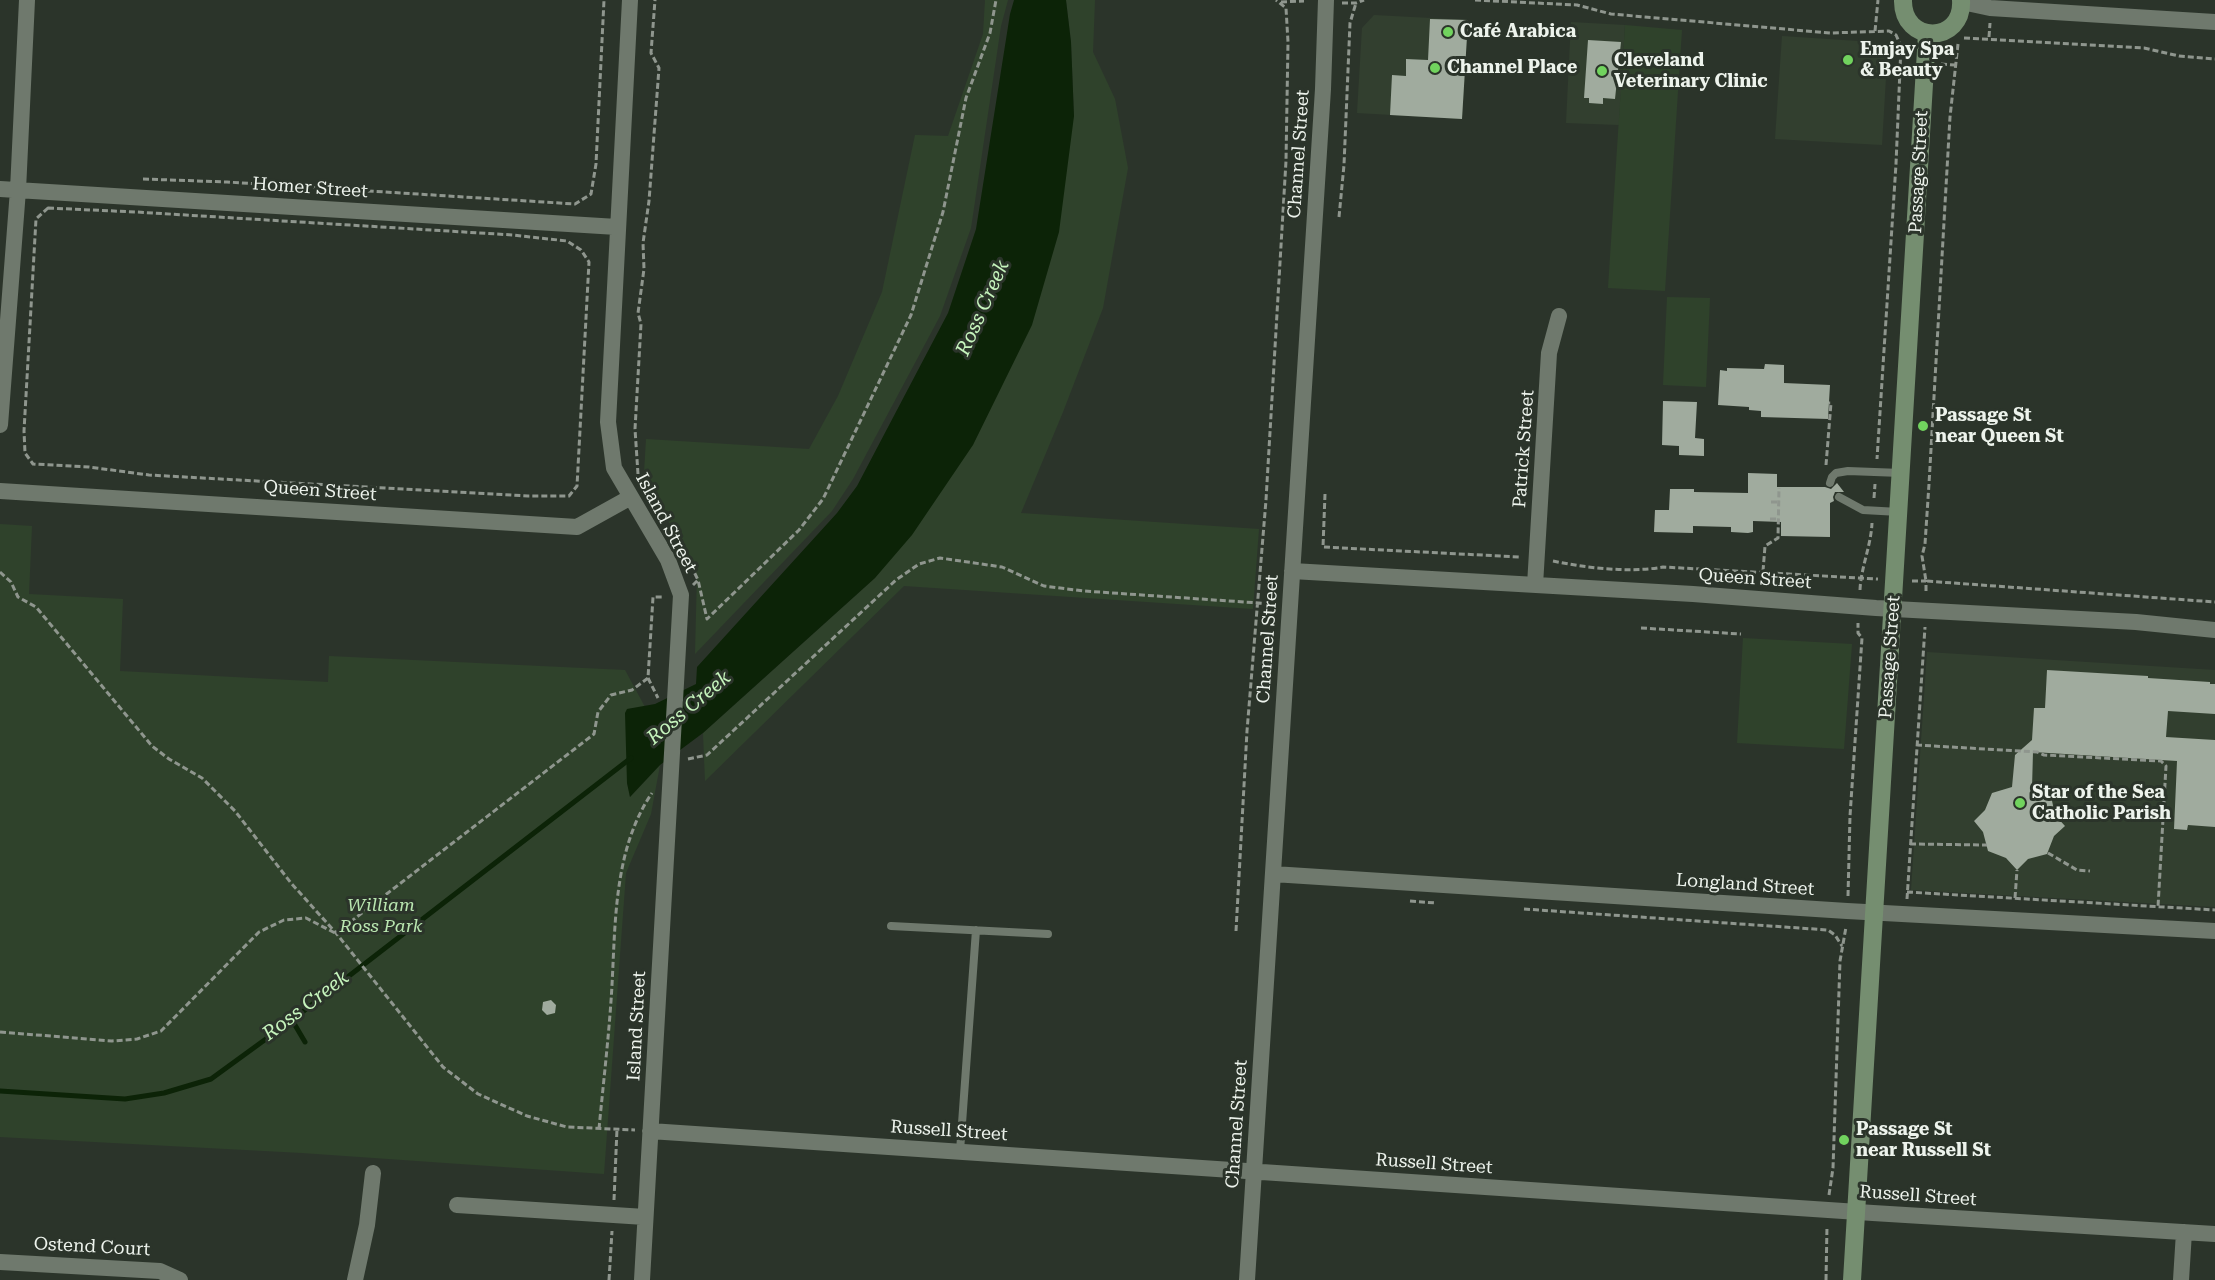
<!DOCTYPE html>
<html>
<head>
<meta charset="utf-8">
<style>
  body { margin:0 }
  canvas { display:block; background:#2b342a }
</style>
</head>
<body>
<canvas width="2215" height="1280"></canvas>
<script>
const ctx = document.querySelector('canvas').getContext('2d');
ctx.lineJoin = 'round';
function fill(path, color) {
  ctx.fillStyle = color;
  ctx.fill(path, 'evenodd');
}
function strokePath(path, color, width, dash) {
  ctx.strokeStyle = color;
  ctx.lineWidth = width;
  ctx.lineCap = dash ? 'butt' : 'round';
  ctx.setLineDash(dash || []);
  ctx.stroke(path);
}
function write(font, color, halo, rows, align = 'center') {
  ctx.font = font + ' "Roboto Serif",serif';
  ctx.lineWidth = 6;
  ctx.setLineDash([]);
  ctx.textBaseline = 'middle';
  ctx.strokeStyle = halo;
  ctx.fillStyle = color;
  for (const [text, x, y, turn = 0] of rows) {
    ctx.save();
    ctx.translate(x, y);
    ctx.rotate((+turn || 0) * Math.PI / 180);
    ctx.textAlign = isNaN(turn) ? turn : align;
    if (halo) ctx.strokeText(text, 0, 0);
    ctx.fillText(text, 0, 0);
    ctx.restore();
  }
}
fill(new Path2D(`
  M 1374,15 L 1468,20 L 1462,119 L 1357,113 L 1362,28 Z
  M 1571,22 L 1625,25 L 1619,125 L 1566,123 Z
  M 1782,36 L 1888,43 L 1882,145 L 1775,139 Z
  M 1927,652 L 2215,670 L 2215,907 L 1911,890 Z`), '#323f2f');
fill(new Path2D(`
  M 985,0 L 1008,0 L 1001,26 L 971,228 L 940,316 L 853,479 L 832,511 L 695,654 L 697,574 L 683,540 L 643,490 L 646,439 L 809,449 L 838,396 L 882,292 L 915,135 L 948,136 L 983,34 Z
  M 1066,0 L 1095,0 L 1093,52 L 1115,99 L 1128,168 L 1103,308 L 1063,412 L 1021,513 L 1259,529 L 1253,609 L 904,586 L 705,781 L 703,733 L 875,578 L 1074,116 L 1071,42 Z
  M 1625,25 L 1682,30 L 1665,291 L 1608,288 Z
  M 1667,297 L 1710,298 L 1706,387 L 1663,385 Z
  M 0,524 L 32,526 L 29,594 L 123,599 L 120,671 L 328,682 L 329,656 L 625,670 L 645,707 L 627,709 L 627,783 L 630,797 L 660,765 L 651,814 L 626,873 L 604,1174 L 302,1153 L 0,1137 Z
  M 1743,638 L 1852,644 L 1844,749 L 1737,743 Z`), '#2f422b');
fill(new Path2D(`
  M 1014,0 L 1066,0 L 1071,42 L 1074,116 L 1059,232 L 1032,325 L 973,445 L 912,535 L 875,578 L 703,733 L 660,765 L 630,797 L 627,783 L 625,713 L 627,709 L 655,704 L 696,684 L 697,667 L 837,513 L 857,486 L 948,313 L 976,229 L 1010,14 Z`), '#0c2307');
strokePath(new Path2D(`
  M 292,1020 L 305,1042
  M 0,1091 L 125,1099 L 164,1093 L 211,1079 L 292,1020 L 631,758`), '#0c2307', 5);
fill(new Path2D(`
  M 1430,19 L 1468,20 L 1462,119 L 1390,115 L 1392,75 L 1406,76 L 1406,59 L 1428,60 Z
  M 1588,40 L 1621,42 L 1615,99 L 1603,98 L 1603,104 L 1589,103 L 1589,98 L 1584,98 Z
  M 1765,364 L 1784,365 L 1784,383 L 1830,385 L 1828,419 L 1761,417 L 1761,411 L 1749,410 L 1749,407 L 1718,405 L 1720,370 L 1727,371 L 1727,368 L 1764,369 Z
  M 1663,401 L 1697,402 L 1695,438 L 1704,439 L 1704,456 L 1679,455 L 1679,446 L 1662,445 Z
  M 1748,473 L 1777,474 L 1777,487 L 1825,487 L 1831,489 L 1837,483 L 1844,492 L 1835,492 L 1833,497 L 1834,501 L 1830,503 L 1830,537 L 1781,536 L 1781,522 L 1753,521 L 1753,532 L 1748,533 L 1731,532 L 1731,527 L 1693,526 L 1693,533 L 1654,532 L 1655,510 L 1669,510 L 1670,489 L 1694,489 L 1694,492 L 1748,493 Z
  M 2047,670 L 2148,676 L 2148,678 L 2210,682 L 2210,684 L 2215,684 L 2215,714 L 2168,711 L 2166,737 L 2215,740 L 2215,827 L 2188,825 L 2187,830 L 2174,829 L 2177,761 L 2033,752 L 2032,788 L 2051,796 L 2055,815 L 2065,826 L 2054,836 L 2047,854 L 2028,859 L 2017,870 L 2006,858 L 1988,851 L 1983,832 L 1974,821 L 1985,810 L 1992,793 L 2012,787 L 2015,755 L 2032,740 L 2034,708 L 2045,708 Z
  M 551,1000 L 556,1005 L 555,1013 L 547,1015 L 542,1010 L 543,1002 Z`), '#a0ab9e');
strokePath(new Path2D(`
  M 1475,0 L 1577,5 L 1611,14 L 1830,33 L 1889,31 L 1896,35 L 1901,46 L 1896,164 L 1877,459
  M 1281,2 L 1304,1
  M 1342,3 L 1356,3 L 1364,0
  M 1875,31 L 1878,0
  M 1989,37 L 1990,23
  M 1964,38 L 2144,48 L 2179,56 L 2215,59
  M 1958,44 L 1950,117 L 1929,484 L 1925,544 L 1922,556 L 1926,581 L 2215,602
  M 1941,64 L 1955,65
  M 143,179 L 227,182 L 575,204 L 591,194 L 596,164 L 604,0
  M 48,208 L 136,212 L 513,235 L 567,241 L 581,250 L 589,262 L 577,486 L 569,496 L 528,496 L 149,475 L 89,467 L 33,464 L 25,453 L 24,431 L 36,219 Z
  M 1339,217 L 1344,165 L 1350,23 L 1356,3
  M 1826,465 L 1831,403 L 1829,403
  M 638,474 L 635,429 L 641,324 L 638,313 L 644,269 L 643,243 L 649,201 L 659,68 L 651,53 L 655,0
  M 1325,494 L 1323,547 L 1520,557
  M 1874,498 L 1875,484
  M 1771,502 L 1779,502
  M 1770,519 L 1779,519
  M 687,557 L 698,580
  M 1553,561 C 1586,568 1630,573 1663,567 L 1878,579
  M 1763,571 L 1765,546 L 1778,538 L 1779,488
  M 0,572 L 11,582 L 18,597 L 36,607 L 152,746 L 169,759 L 202,778 L 235,811 L 291,883 L 336,933 L 443,1067 L 478,1094 L 527,1116 L 567,1127 L 635,1130
  M 1912,581 L 1926,581 L 1926,593
  M 693,585 L 698,580 L 707,619 L 799,530 L 823,499 L 911,315 L 943,212 L 966,98 L 990,33 L 996,0
  M 1860,590 C 1861,567 1871,546 1872,523
  M 1641,628 L 1741,634
  M 648,678 L 658,698
  M 1916,745 L 2037,752 L 2044,755 L 2161,761 L 2166,766 L 2158,907
  M 688,759 L 707,755 L 896,580 L 919,564 L 940,558 L 1002,567 L 1044,586 L 1084,591 L 1273,604
  M 1910,844 L 1987,845
  M 2048,853 L 2077,870 L 2090,871
  M 1907,892 L 2215,910
  M 1848,896 L 1850,816 L 1862,638 L 1858,633 L 1858,623
  M 2015,898 L 2017,870
  M 1907,899 L 1925,627
  M 1410,901 L 1436,903
  M 1524,909 L 1828,930 L 1835,935 L 1842,946
  M 1236,931 L 1247,731 L 1266,500 L 1286,161 L 1288,42 L 1286,8 L 1276,0
  M 336,933 L 594,734 L 598,712 L 611,695 L 632,690 L 648,678 L 653,597 L 664,597
  M 0,1032 L 112,1041 L 137,1039 L 161,1031 L 259,932 L 284,920 L 306,918 L 335,933
  M 599,1129 C 603,1086 608,1044 611,1001 C 616,932 611,853 652,793
  M 1829,1195 L 1833,1168 L 1840,961 L 1846,927
  M 614,1200 L 617,1129
  M 609,1280 L 612,1231
  M 1826,1280 L 1827,1226`), '#8f968e', 3, [6, 3]);
strokePath(new Path2D(`
  M 1830,483 L 1832,477 L 1836,473 L 1848,471 L 1901,473
  M 1839,497 L 1863,510 L 1899,512
  M 891,926 L 1048,934
  M 960,1151 L 976,930`), '#6f796d', 8);
strokePath(new Path2D(`
  M 630,0 L 608,422 L 614,468 L 668,560 L 681,595 L 642,1280
  M 1962,2 L 1990,8 L 2215,22
  M 0,189 L 617,227
  M 0,425 L 18,190 L 27,0
  M 0,491 L 577,527 L 631,497
  M 1292,571 L 1693,594 L 1876,608 L 2136,622 L 2215,630
  M 1535,585 L 1549,353 L 1559,316
  M 1273,874 L 1847,911 L 2215,931
  M 650,1131 L 1873,1213 L 2215,1234
  M 457,1205 L 645,1217
  M 0,1262 L 160,1271 L 180,1280
  M 355,1280 L 367,1225 L 373,1173
  M 1247,1280 L 1323,89 L 1326,0
  M 2181,1280 L 2184,1232`), '#6f796d', 16);
strokePath(new Path2D(`
  M 1903,0 C 1902,45 1964,44 1961,0
  M 1852,1280 L 1927,34`), '#758e70', 18);
for (const [x, y, r, color] of [
  [1448,32,6,"#71d35e"],
  [1848,60,6,"#71d35e"],
  [1435,68,6,"#71d35e"],
  [1602,71,6,"#71d35e"],
  [1923,426,6,"#71d35e"],
  [2020,803,6,"#71d35e"],
  [1844,1140,6,"#71d35e"]
]) {
  const dot = new Path2D();
  dot.arc(x, y, r, 0, 2 * Math.PI);
  ctx.fillStyle = color;
  ctx.fill(dot);
  strokePath(dot, '#2b342a', 2);
}
write('bold 18px', '#edf3ec', '#2b342a', [
  ["Café Arabica",1460,32],
  ["Emjay Spa",1860,50],
  ["& Beauty",1860,71],
  ["Cleveland",1614,61],
  ["Veterinary Clinic",1614,82],
  ["Channel Place",1447,68],
  ["Passage St",1935,416],
  ["near Queen St",1935,437],
  ["Star of the Sea",2032,793],
  ["Catholic Parish",2032,814],
  ["Passage St",1856,1130],
  ["near Russell St",1856,1151]
], 'left');
write('18px', '#edf3ec', '#2b342a', [
  ["Channel Street",1299,154,-86],
  ["Passage Street",1919,172,-87],
  ["Homer Street",310,188,4],
  ["Patrick Street",1524,449,-86],
  ["Queen Street",320,491,4],
  ["Island Street",666,523,62],
  ["Queen Street",1755,579,4],
  ["Channel Street",1268,639,-86],
  ["Passage Street",1890,657,-86],
  ["Longland Street",1745,885,4],
  ["Island Street",637,1026,-87],
  ["Channel Street",1237,1124,-86],
  ["Russell Street",949,1131,4],
  ["Russell Street",1434,1164,4],
  ["Russell Street",1918,1196,4],
  ["Ostend Court",92,1247,3]
]);
write('italic 18px', '#b9e6b0', '#2b342a', [
  ["William",381,906],
  ["Ross Park",381,927]
]);
write('italic 20px', '#c6f4bd', '#2b342a', [
  ["Ross Creek",983,308,-66],
  ["Ross Creek",689,708,-40],
  ["Ross Creek",306,1006,-37]
]);
</script>
</body>
</html>
